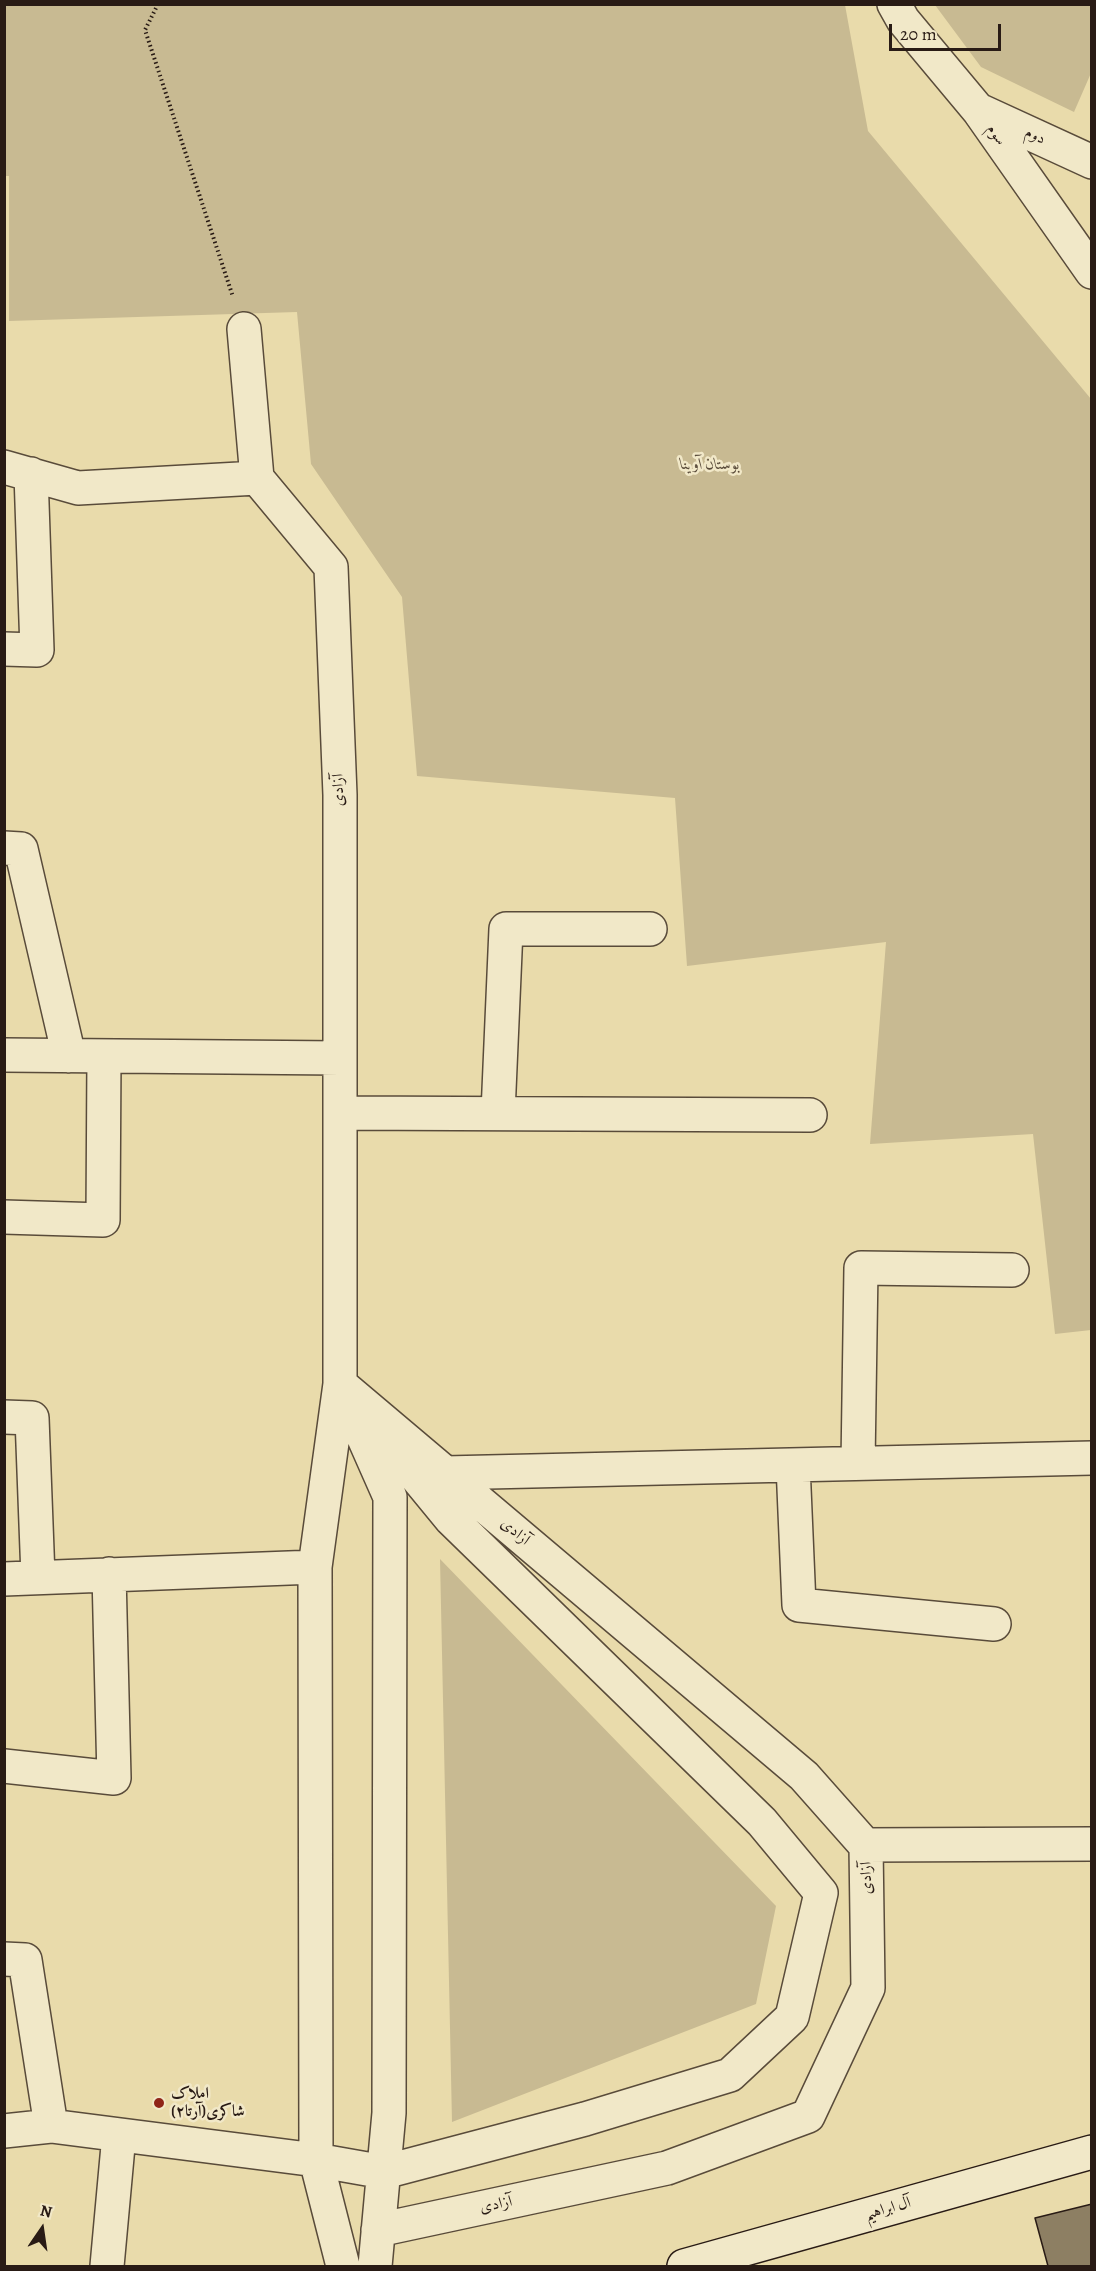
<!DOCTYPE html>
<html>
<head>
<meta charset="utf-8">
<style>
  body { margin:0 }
  #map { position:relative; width:1096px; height:2271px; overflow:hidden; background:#e9dbab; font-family:Alegreya,serif }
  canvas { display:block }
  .frame { position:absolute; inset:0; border:6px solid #291b15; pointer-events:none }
  .north { position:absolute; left:12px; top:2199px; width:60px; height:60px; -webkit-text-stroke:4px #f1e8c8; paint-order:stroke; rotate:13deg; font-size:16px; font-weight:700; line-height:24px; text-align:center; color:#291b15 }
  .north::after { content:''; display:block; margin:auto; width:21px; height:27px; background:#291b15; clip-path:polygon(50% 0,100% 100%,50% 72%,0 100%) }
  .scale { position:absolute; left:889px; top:24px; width:112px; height:27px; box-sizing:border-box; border:3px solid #291b15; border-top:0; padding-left:8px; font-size:18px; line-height:21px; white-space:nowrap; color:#291b15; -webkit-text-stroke:4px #f1e8c8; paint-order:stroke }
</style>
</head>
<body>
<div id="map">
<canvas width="1096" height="2271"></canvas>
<div class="frame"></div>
<div class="north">N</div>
<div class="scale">20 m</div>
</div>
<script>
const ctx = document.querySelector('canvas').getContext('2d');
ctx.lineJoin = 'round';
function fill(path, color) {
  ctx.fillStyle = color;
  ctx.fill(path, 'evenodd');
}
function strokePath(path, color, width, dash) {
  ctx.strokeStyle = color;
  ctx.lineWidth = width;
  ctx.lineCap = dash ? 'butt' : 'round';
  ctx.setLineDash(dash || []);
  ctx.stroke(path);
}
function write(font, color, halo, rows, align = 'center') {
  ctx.font = font + ' Alegreya,Amiri,serif';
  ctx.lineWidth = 5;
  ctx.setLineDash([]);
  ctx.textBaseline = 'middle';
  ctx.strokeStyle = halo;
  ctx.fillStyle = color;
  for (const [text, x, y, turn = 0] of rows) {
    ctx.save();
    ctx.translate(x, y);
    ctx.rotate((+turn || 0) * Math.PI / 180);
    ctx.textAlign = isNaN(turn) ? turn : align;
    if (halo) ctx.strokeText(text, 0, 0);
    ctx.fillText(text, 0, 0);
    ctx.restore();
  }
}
fill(new Path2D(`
  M 5,5 L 845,5 L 868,131 L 1091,399 L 1091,1330 L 1055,1334 L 1033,1134 L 870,1144 L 886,942 L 687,966 L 675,798 L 417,776 L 402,597 L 311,464 L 297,312 L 9,321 L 9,176 L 5,176 Z
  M 935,5 L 1091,5 L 1091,73 L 1074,112 L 981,67 Z
  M 440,1559 L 776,1906 L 756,2004 L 452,2122 Z`), '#c8ba92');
const building = new Path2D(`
  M 1092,2204 L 1092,2266 L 1048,2266 L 1035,2218 Z`);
fill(building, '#8d7f63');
strokePath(building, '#291b15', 1.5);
const minor = new Path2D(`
  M 894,4 L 903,20 L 979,111 L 1092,272
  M 981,111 L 1092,162
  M 244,329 L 257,478
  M 4,467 L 78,488 L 257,478 L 331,567 L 340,795 L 340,1384 L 804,1776 L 866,1846 L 868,1988 L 808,2116 L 667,2168 L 378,2230
  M 4,649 L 37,650 L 31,474
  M 4,848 L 21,849 L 69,1056
  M 4,1055 L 340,1058
  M 340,1113 L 810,1115
  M 498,1113 L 506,929 L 650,929
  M 4,1217 L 103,1220 L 104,1056
  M 4,1417 L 32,1418 L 38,1577
  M 858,1463 L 861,1268 L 1012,1270
  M 793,1465 L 799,1605 L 994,1624
  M 445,1473 L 1092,1458
  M 4,1579 L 315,1567
  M 4,1766 L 114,1778 L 109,1574
  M 865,1845 L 1092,1844
  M 4,1959 L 25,1960 L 51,2126
  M 4,2131 L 51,2126 L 316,2160 L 384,2172 L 585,2119 L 730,2075 L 792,2017 L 821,1893 L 762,1822 L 451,1519 L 391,1446
  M 107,2266 L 119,2135
  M 343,2266 L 316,2160 L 315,1567 L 340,1384 L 390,1497 L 389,2113 L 375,2266`);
const secondary = new Path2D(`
  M 684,2266 L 1092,2152`);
strokePath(minor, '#594b3a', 36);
strokePath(secondary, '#291b15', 36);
strokePath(new Path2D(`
  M 158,4 L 145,30 L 233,297`), '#291b15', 4, [1.5, 3]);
strokePath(minor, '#f1e8c8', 33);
strokePath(secondary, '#f1e8c8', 33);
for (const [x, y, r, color] of [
  [159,2103,6,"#8f2418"]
]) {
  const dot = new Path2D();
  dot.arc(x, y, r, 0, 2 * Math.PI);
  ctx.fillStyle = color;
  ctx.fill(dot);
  strokePath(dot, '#f1e8c8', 2);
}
write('16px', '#291b15', '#f1e8c8', [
  ["سوم",996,135,55],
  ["دوم",1035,136,25],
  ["آزادی",339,790,-91],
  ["آزادی",515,1532,40],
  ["آزادی",867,1878,-91],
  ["آزادی",496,2205,-12],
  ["آل ابراهیم",888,2209,-16]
]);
write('italic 16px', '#594b3a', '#f1e8c8', [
  ["بوستان آوینا",710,465]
]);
write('bold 16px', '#291b15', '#f1e8c8', [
  ["املاک",171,2094],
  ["شاکری(آرتا۲)",171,2112]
], 'left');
</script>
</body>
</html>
